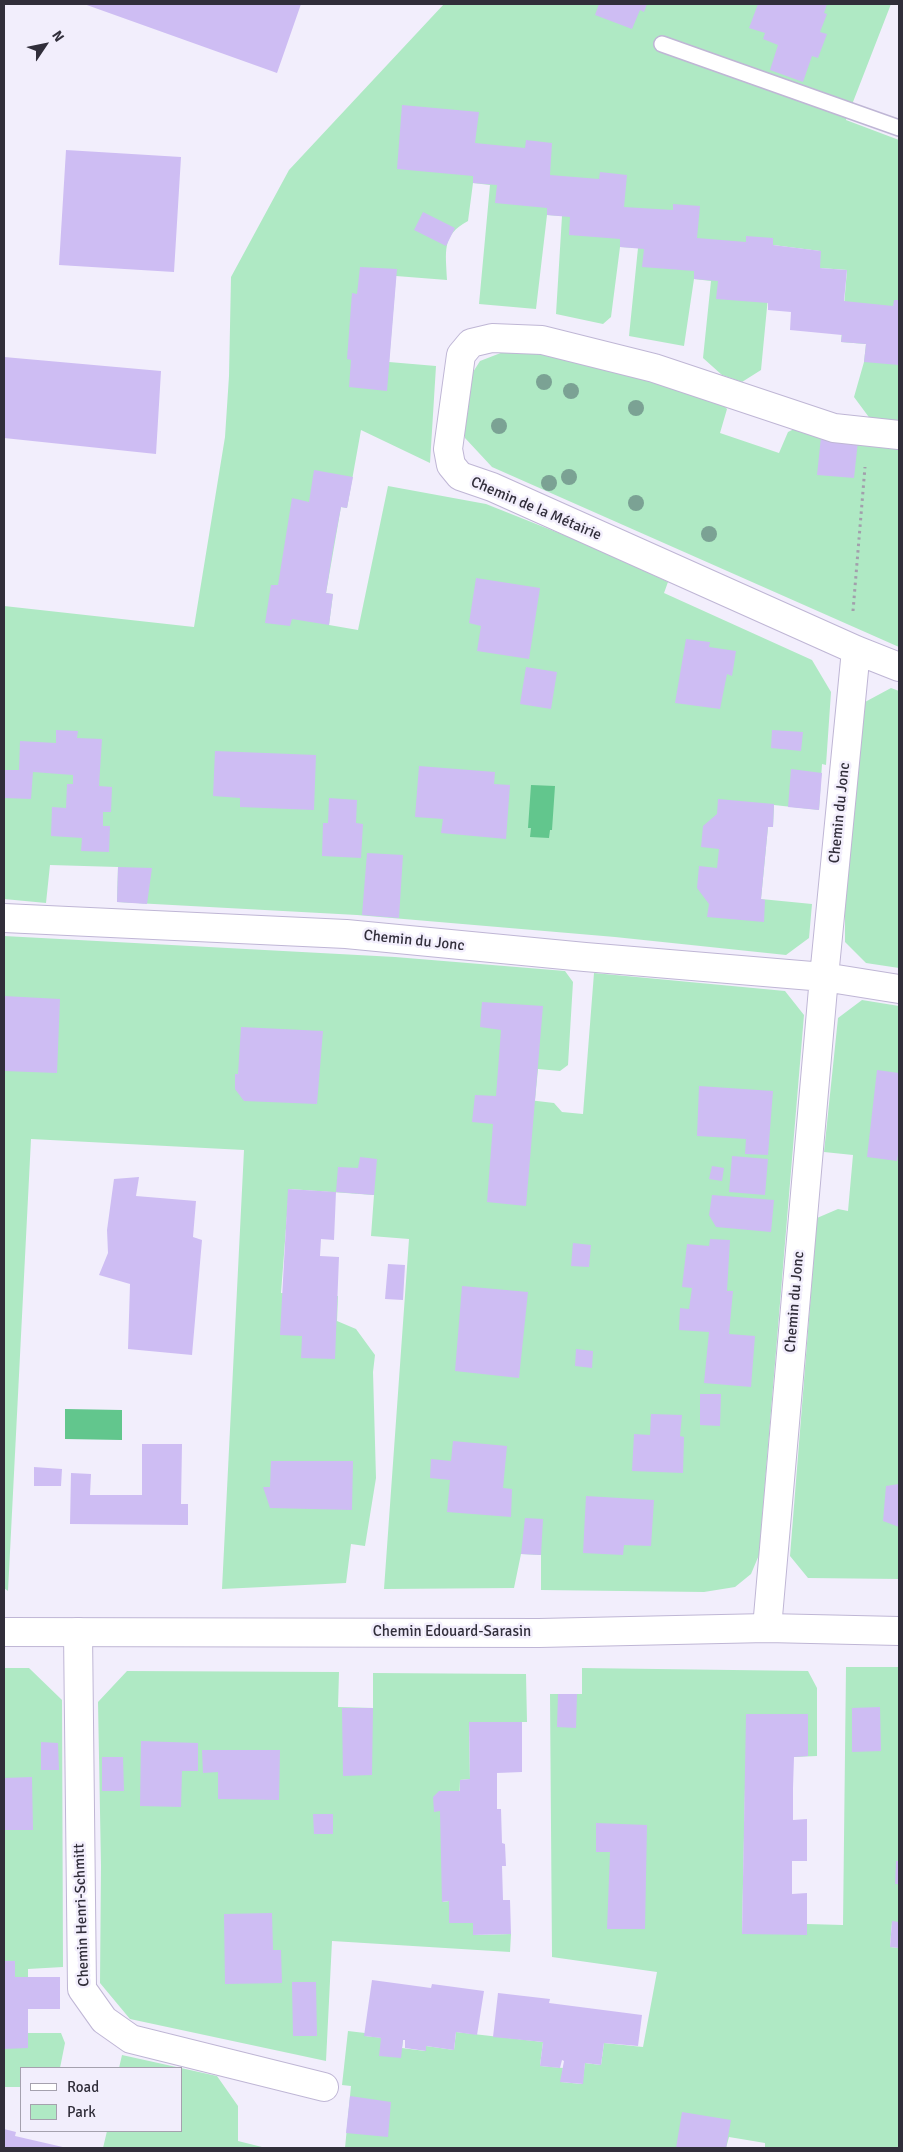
<!DOCTYPE html>
<html>
<head>
<meta charset="utf-8">
<style>
  body { margin:0 }
  #map { position:relative; width:903px; height:2152px; overflow:hidden; background:#f2eefc; font-family:Signika,sans-serif }
  canvas { display:block }
  .frame { position:absolute; inset:0; border:5px solid #312e3a; pointer-events:none }
  .legend { position:absolute; left:20px; top:2067px; width:162px; height:65px; box-sizing:border-box; background:#f2eefc; border:1px solid #a5a1ae; margin:0; padding:6px 9px; list-style:none; font-size:15px; color:#312e3a }
  .legend li { display:flex; align-items:center; gap:10px; height:25px }
  .legend b { width:25px; border:1px solid #a5a1ae }
  .north { position:absolute; left:20px; top:20px; width:50px; height:50px; -webkit-text-stroke:4px #f2eefc; paint-order:stroke; rotate:56deg; font-size:14px; font-weight:700; line-height:20px; text-align:center; color:#312e3a }
  .north::after { content:''; display:block; margin:auto; width:18px; height:22px; background:#312e3a; clip-path:polygon(50% 0,100% 100%,50% 72%,0 100%) }
</style>
</head>
<body>
<div id="map">
<canvas width="903" height="2152"></canvas>
<div class="frame"></div>
<ul class="legend">
<li><b style="height:6px;background:#fff"></b>Road</li>
<li><b style="height:14px;background:#afe9c4"></b>Park</li>
</ul>
<div class="north">N</div>
</div>
<script>
const ctx = document.querySelector('canvas').getContext('2d');
ctx.lineJoin = 'round';
function fill(path, color) {
  ctx.fillStyle = color;
  ctx.fill(path, 'evenodd');
}
function strokePath(path, color, width, dash) {
  ctx.strokeStyle = color;
  ctx.lineWidth = width;
  ctx.lineCap = dash ? 'butt' : 'round';
  ctx.setLineDash(dash || []);
  ctx.stroke(path);
}
function write(font, color, halo, rows, align = 'center') {
  ctx.font = font + ' Signika,sans-serif';
  ctx.lineWidth = 5;
  ctx.setLineDash([]);
  ctx.textBaseline = 'middle';
  ctx.strokeStyle = halo;
  ctx.fillStyle = color;
  for (const [text, x, y, turn = 0] of rows) {
    ctx.save();
    ctx.translate(x, y);
    ctx.rotate((+turn || 0) * Math.PI / 180);
    ctx.textAlign = isNaN(turn) ? turn : align;
    if (halo) ctx.strokeText(text, 0, 0);
    ctx.fillText(text, 0, 0);
    ctx.restore();
  }
}
fill(new Path2D(`
  M 444,4 L 891,4 L 846,120 L 899,140 L 899,420 L 871,420 L 854,397 L 864,362 L 866,344 L 841,342 L 847,270 L 820,268 L 820,251 L 773,245 L 761,370 L 742,382 L 722,375 L 703,358 L 711,281 L 694,279 L 684,346 L 629,336 L 638,248 L 620,247 L 611,317 L 603,324 L 556,314 L 562,216 L 547,215 L 536,309 L 479,304 L 490,185 L 473,183 L 468,221 C 441,235 446,252 447,280 L 396,276 L 389,362 L 436,366 L 430,463 L 361,430 L 347,508 L 341,507 L 326,593 L 333,594 L 329,625 L 358,630 L 388,486 L 486,504 L 594,547 L 668,582 L 664,593 L 812,660 L 831,692 L 826,765 L 822,764 L 819,810 L 774,805 L 773,827 L 768,827 L 761,899 L 812,904 L 809,938 L 786,955 L 615,937 L 357,915 L 117,902 L 118,867 L 50,865 L 46,903 L 4,899 L 4,606 L 194,627 L 225,437 L 229,376 L 231,277 L 289,170 Z
  M 511,349 L 615,368 L 716,397 L 727,409 L 720,433 L 779,453 L 788,432 L 800,426 L 899,446 L 899,647 L 492,467 L 465,438 L 463,388 L 480,361 Z
  M 891,688 L 899,691 L 899,968 L 866,963 L 845,942 L 845,906 L 865,702 Z
  M 4,936 L 395,957 L 565,971 L 573,982 L 568,1065 L 560,1071 L 538,1069 L 535,1100 L 520,1099 L 554,1103 L 562,1112 L 583,1114 L 594,973 L 785,991 L 804,1015 L 759,1555 L 751,1574 L 735,1587 L 704,1592 L 541,1590 L 541,1555 L 521,1554 L 514,1588 L 384,1589 L 409,1239 L 371,1236 L 374,1195 L 289,1189 L 281,1293 L 338,1296 L 337,1321 L 356,1329 L 375,1355 L 373,1372 L 376,1478 L 365,1546 L 351,1544 L 346,1583 L 222,1589 L 244,1150 L 31,1139 L 8,1591 L 4,1588 Z
  M 862,1000 L 899,1006 L 899,1579 L 808,1578 L 790,1556 L 817,1218 L 838,1209 L 848,1211 L 853,1155 L 824,1152 L 838,1018 Z
  M 846,1667 L 899,1667 L 899,1922 L 892,1922 L 890,1947 L 899,1948 L 899,2148 L 765,2148 L 765,2143 L 729,2137 L 726,2148 L 345,2148 L 351,2086 L 342,2085 L 348,2031 L 365,2033 L 365,2036 L 403,2040 L 402,2048 L 425,2051 L 426,2046 L 454,2050 L 456,2032 L 543,2042 L 540,2066 L 563,2068 L 561,2082 L 582,2084 L 585,2063 L 601,2065 L 604,2043 L 643,2047 L 657,1972 L 552,1957 L 550,1694 L 582,1694 L 582,1668 L 808,1671 L 817,1688 L 817,1756 L 794,1757 L 745,1788 L 742,1933 L 807,1924 L 843,1925 Z
  M 4,1668 L 29,1668 L 62,1700 L 63,1967 L 28,1969 L 28,2033 L 61,2033 L 65,2043 L 60,2068 L 21,2068 L 21,2087 L 4,2087 Z
  M 127,1671 L 339,1672 L 338,1707 L 373,1708 L 373,1673 L 526,1674 L 527,1722 L 469,1722 L 470,1779 L 460,1780 L 459,1810 L 443,1902 L 449,1901 L 449,1922 L 473,1923 L 473,1935 L 511,1934 L 510,1952 L 332,1941 L 326,2061 L 130,2019 L 100,1983 L 101,1866 L 98,1702 Z
  M 122,2055 L 217,2076 L 238,2106 L 238,2141 L 266,2148 L 103,2148 L 107,2131 L 181,2131 L 181,2068 L 119,2068 Z`), '#afe9c4');
fill(new Path2D(`
  M 531,785 L 555,786 L 552,830 L 550,830 L 549,838 L 530,837 L 531,828 L 528,828 Z
  M 65,1409 L 122,1410 L 122,1440 L 65,1439 Z`), '#62c68d');
fill(new Path2D(`
  M 84,4 L 301,4 L 277,73 Z
  M 599,4 L 647,4 L 644,12 L 640,10 L 632,29 L 595,15 Z
  M 758,4 L 827,4 L 824,13 L 827,14 L 820,32 L 827,34 L 818,58 L 812,56 L 803,82 L 770,70 L 778,45 L 763,39 L 765,33 L 749,28 Z
  M 402,105 L 479,112 L 475,143 L 525,148 L 526,140 L 552,143 L 550,175 L 599,179 L 600,172 L 627,175 L 624,207 L 673,210 L 673,204 L 700,206 L 697,238 L 746,242 L 746,236 L 773,238 L 773,245 L 821,251 L 820,268 L 847,270 L 844,301 L 893,306 L 894,300 L 899,300 L 899,365 L 864,362 L 866,344 L 841,342 L 842,335 L 790,330 L 791,312 L 768,310 L 768,303 L 716,299 L 718,281 L 694,279 L 694,271 L 642,267 L 644,249 L 620,247 L 620,239 L 569,235 L 570,217 L 547,215 L 547,208 L 495,203 L 497,185 L 473,183 L 473,176 L 397,169 Z
  M 66,150 L 181,157 L 174,272 L 59,265 Z
  M 423,212 L 455,228 L 446,246 L 414,230 Z
  M 360,267 L 397,269 L 387,391 L 349,387 L 351,360 L 347,359 L 352,293 L 357,294 Z
  M 4,357 L 161,371 L 156,454 L 4,438 Z
  M 821,437 L 858,441 L 854,478 L 817,475 Z
  M 314,470 L 353,477 L 347,508 L 341,507 L 333,549 L 326,593 L 333,594 L 329,625 L 292,619 L 290,626 L 265,623 L 271,585 L 278,585 L 292,498 L 309,502 Z
  M 476,578 L 540,588 L 529,659 L 477,651 L 481,626 L 469,623 Z
  M 686,639 L 710,642 L 709,647 L 736,651 L 732,676 L 727,674 L 720,709 L 675,703 Z
  M 526,667 L 557,672 L 551,709 L 520,704 Z
  M 56,730 L 78,731 L 77,738 L 102,739 L 99,786 L 112,787 L 111,812 L 103,812 L 103,826 L 110,826 L 109,852 L 81,851 L 82,838 L 51,836 L 52,807 L 66,808 L 67,784 L 73,784 L 73,775 L 33,772 L 31,799 L 4,798 L 5,770 L 19,770 L 20,741 L 56,743 Z
  M 772,730 L 803,732 L 801,751 L 771,748 Z
  M 215,751 L 316,755 L 314,810 L 240,807 L 240,798 L 213,796 Z
  M 419,766 L 495,772 L 494,784 L 510,785 L 506,839 L 441,833 L 443,819 L 415,817 Z
  M 791,769 L 822,773 L 819,810 L 788,807 Z
  M 329,798 L 357,800 L 356,823 L 363,824 L 361,858 L 322,856 L 323,823 L 328,823 Z
  M 718,799 L 774,804 L 773,827 L 768,827 L 761,899 L 765,900 L 764,922 L 707,917 L 709,904 L 697,888 L 699,866 L 717,868 L 719,849 L 701,847 L 703,826 L 717,814 Z
  M 367,853 L 403,855 L 399,918 L 362,915 Z
  M 118,867 L 152,868 L 147,904 L 117,902 Z
  M 4,996 L 60,999 L 57,1073 L 4,1071 Z
  M 482,1002 L 543,1006 L 526,1206 L 487,1202 L 493,1124 L 472,1122 L 475,1095 L 496,1096 L 501,1030 L 480,1027 Z
  M 241,1027 L 323,1031 L 317,1104 L 244,1101 L 235,1089 L 235,1074 L 238,1074 Z
  M 877,1070 L 899,1073 L 899,1150 L 897,1161 L 867,1157 Z
  M 699,1086 L 773,1091 L 768,1155 L 745,1154 L 746,1139 L 697,1136 Z
  M 732,1156 L 768,1159 L 765,1195 L 729,1192 Z
  M 360,1157 L 377,1159 L 374,1195 L 336,1192 L 338,1167 L 358,1168 Z
  M 712,1166 L 724,1168 L 722,1181 L 709,1179 Z
  M 139,1177 L 136,1196 L 196,1201 L 193,1237 L 202,1240 L 192,1355 L 128,1349 L 130,1284 L 99,1275 L 108,1253 L 107,1230 L 114,1179 Z
  M 288,1189 L 336,1192 L 334,1240 L 321,1239 L 320,1256 L 339,1257 L 335,1359 L 301,1358 L 302,1336 L 280,1335 Z
  M 712,1195 L 774,1200 L 771,1232 L 716,1227 L 709,1215 Z
  M 710,1239 L 730,1240 L 727,1291 L 733,1291 L 729,1334 L 755,1336 L 751,1387 L 704,1383 L 709,1332 L 679,1330 L 680,1308 L 689,1309 L 692,1288 L 682,1287 L 687,1244 L 709,1246 Z
  M 573,1243 L 591,1245 L 589,1267 L 571,1266 Z
  M 388,1264 L 405,1265 L 403,1300 L 385,1299 Z
  M 462,1286 L 528,1292 L 519,1378 L 455,1371 Z
  M 576,1349 L 593,1351 L 592,1368 L 575,1366 Z
  M 700,1394 L 721,1394 L 720,1426 L 700,1425 Z
  M 651,1414 L 682,1415 L 680,1436 L 684,1437 L 683,1473 L 632,1471 L 634,1434 L 650,1435 Z
  M 453,1441 L 507,1446 L 503,1488 L 512,1489 L 511,1517 L 447,1512 L 450,1480 L 430,1478 L 431,1459 L 451,1461 Z
  M 142,1444 L 182,1444 L 181,1504 L 188,1504 L 188,1525 L 70,1524 L 71,1473 L 91,1474 L 90,1495 L 142,1495 Z
  M 271,1461 L 353,1461 L 352,1510 L 270,1508 L 263,1487 L 270,1487 Z
  M 34,1467 L 62,1469 L 61,1486 L 34,1486 Z
  M 899,1484 L 899,1527 L 883,1521 L 886,1486 Z
  M 586,1496 L 654,1500 L 651,1546 L 624,1545 L 623,1555 L 583,1553 Z
  M 525,1518 L 543,1519 L 541,1555 L 521,1554 Z
  M 558,1694 L 577,1694 L 576,1728 L 557,1727 Z
  M 880,1707 L 881,1751 L 852,1752 L 852,1708 Z
  M 342,1708 L 373,1708 L 372,1775 L 343,1776 Z
  M 746,1714 L 808,1714 L 808,1756 L 794,1757 L 793,1788 L 793,1820 L 807,1819 L 807,1861 L 792,1861 L 792,1894 L 807,1893 L 807,1935 L 742,1934 Z
  M 469,1722 L 522,1722 L 522,1772 L 497,1773 L 497,1809 L 501,1809 L 502,1843 L 505,1844 L 506,1866 L 502,1866 L 503,1900 L 510,1900 L 511,1934 L 473,1935 L 473,1923 L 449,1923 L 449,1901 L 442,1902 L 440,1811 L 434,1812 L 433,1797 L 439,1791 L 460,1791 L 460,1780 L 470,1779 Z
  M 141,1741 L 198,1743 L 198,1771 L 182,1771 L 181,1807 L 140,1806 Z
  M 41,1742 L 58,1743 L 59,1770 L 41,1770 Z
  M 202,1750 L 280,1750 L 279,1800 L 218,1799 L 218,1772 L 203,1773 Z
  M 102,1757 L 123,1757 L 124,1791 L 102,1791 Z
  M 32,1777 L 33,1830 L 4,1830 L 4,1778 Z
  M 313,1814 L 333,1814 L 333,1834 L 314,1834 Z
  M 596,1823 L 647,1825 L 645,1929 L 607,1929 L 610,1852 L 596,1852 Z
  M 896,1861 L 899,1861 L 899,1884 L 895,1884 Z
  M 272,1913 L 273,1950 L 281,1950 L 282,1983 L 225,1984 L 224,1914 Z
  M 892,1921 L 899,1922 L 899,1948 L 890,1947 Z
  M 4,1961 L 15,1961 L 15,1977 L 60,1977 L 60,2009 L 28,2009 L 28,2048 L 4,2049 Z
  M 372,1980 L 431,1988 L 432,1984 L 484,1991 L 477,2035 L 456,2032 L 454,2050 L 426,2046 L 426,2051 L 405,2048 L 405,2040 L 403,2040 L 401,2058 L 379,2056 L 381,2038 L 364,2036 Z
  M 292,1982 L 316,1982 L 317,2036 L 293,2036 Z
  M 498,1993 L 550,1999 L 549,2003 L 642,2015 L 638,2046 L 604,2043 L 601,2065 L 585,2063 L 583,2084 L 560,2082 L 564,2061 L 562,2060 L 560,2068 L 540,2066 L 543,2042 L 493,2037 Z
  M 350,2096 L 391,2102 L 388,2137 L 346,2133 Z
  M 682,2112 L 731,2120 L 726,2148 L 676,2148 Z
  M 4,2129 L 16,2132 L 15,2136 L 67,2148 L 4,2148 Z`), '#cebdf3');
const lane = new Path2D(`
  M 662,44 L 899,128`);
const street = new Path2D(`
  M 899,435 L 834,428 L 654,368 L 542,340 L 492,338 L 471,343 L 461,355 L 448,449 L 451,465 L 460,476 L 492,487 L 856,650 L 899,667
  M 4,918 L 346,934 L 585,957 L 824,977 L 899,989
  M 767,1628 L 824,977 L 856,650
  M 78,1632 L 82,1989 L 104,2020 L 131,2039 L 324,2087`);
const secondary = new Path2D(`
  M 4,1632 L 539,1633 L 767,1628 L 899,1631`);
strokePath(lane, '#bfb6d5', 18);
strokePath(street, '#bfb6d5', 30);
strokePath(secondary, '#bfb6d5', 30);
strokePath(new Path2D(`
  M 853,611 L 865,467`), '#a29fac', 3, [2.5, 4]);
strokePath(lane, '#fff', 15);
strokePath(street, '#fff', 28);
strokePath(secondary, '#fff', 28);
ctx.fillStyle = '#7ba294';
for (const [x, y] of [
  [544,382],
  [571,391],
  [636,408],
  [499,426],
  [569,477],
  [549,483],
  [636,503],
  [709,534]
]) {
  ctx.beginPath();
  ctx.arc(x, y, 8, 0, 2 * Math.PI);
  ctx.fill();
}
write('15px', '#312e3a', '#f2eefc', [
  ["Chemin de la Métairie",536,509,23],
  ["Chemin du Jonc",840,813,-84],
  ["Chemin du Jonc",414,941,6],
  ["Chemin du Jonc",795,1302,-85],
  ["Chemin Edouard-Sarasin",452,1632],
  ["Chemin Henri-Schmitt",82,1915,-92]
]);
</script>
</body>
</html>
